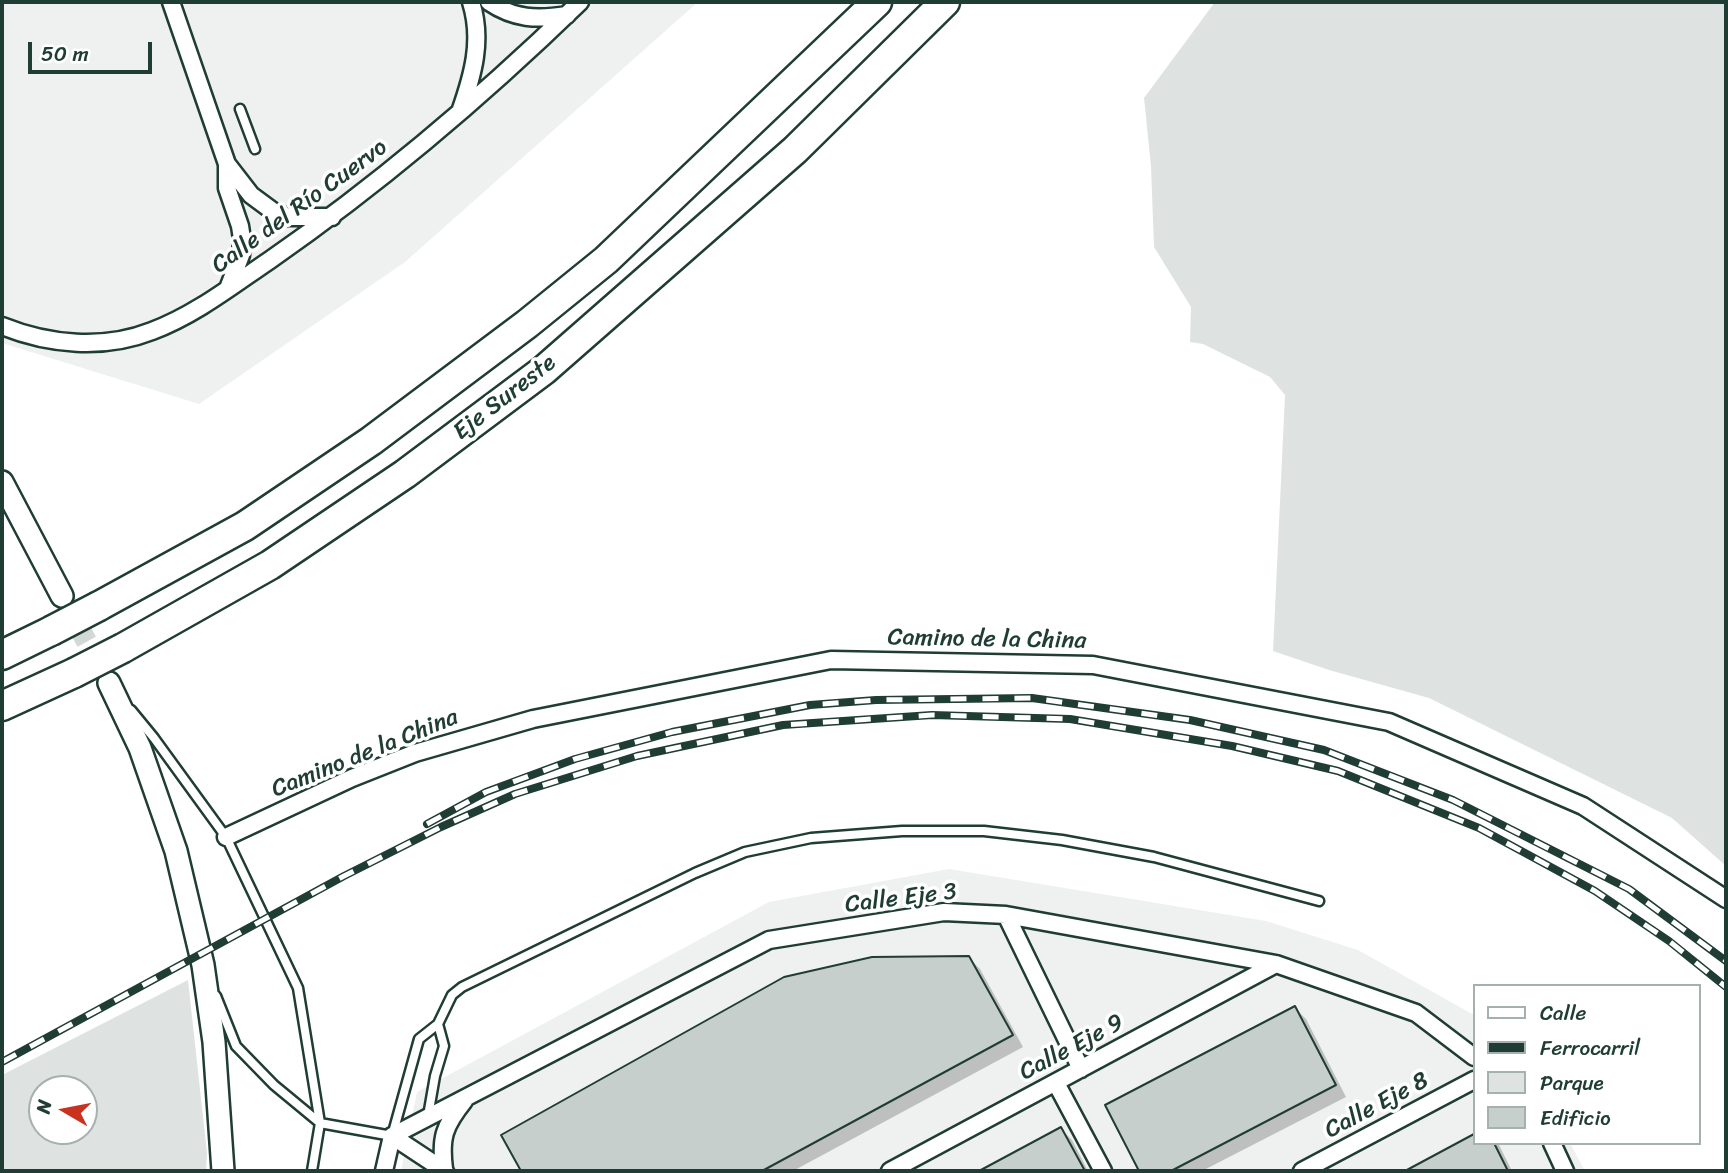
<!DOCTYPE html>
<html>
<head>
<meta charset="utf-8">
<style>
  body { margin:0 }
  #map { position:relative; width:1728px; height:1173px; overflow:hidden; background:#fff; font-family:Sriracha,sans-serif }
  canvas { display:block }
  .frame { position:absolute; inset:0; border:4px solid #1f3d34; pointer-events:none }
  .legend { position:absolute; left:1473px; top:984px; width:228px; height:161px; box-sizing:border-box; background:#fff; border:2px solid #a5b1ae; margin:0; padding:9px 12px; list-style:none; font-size:21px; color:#1f3d34 }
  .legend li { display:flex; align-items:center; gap:14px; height:35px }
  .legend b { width:35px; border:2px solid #a5b1ae }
  .north { position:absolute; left:28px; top:1075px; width:70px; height:70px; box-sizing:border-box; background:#fff; border:2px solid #a5b1ae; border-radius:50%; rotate:280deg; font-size:19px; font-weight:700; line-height:28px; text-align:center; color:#1f3d34 }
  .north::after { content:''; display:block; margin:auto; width:24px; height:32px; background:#c8321e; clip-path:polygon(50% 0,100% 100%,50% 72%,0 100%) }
  .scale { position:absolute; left:28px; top:42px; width:124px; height:32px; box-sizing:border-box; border:4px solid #1f3d34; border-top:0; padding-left:9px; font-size:21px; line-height:24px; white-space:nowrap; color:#1f3d34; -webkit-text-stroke:5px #fff; paint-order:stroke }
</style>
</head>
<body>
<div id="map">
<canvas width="1728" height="1173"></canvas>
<div class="frame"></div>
<ul class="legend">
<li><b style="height:9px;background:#fff"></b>Calle</li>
<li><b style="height:9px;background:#1f3d34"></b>Ferrocarril</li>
<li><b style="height:19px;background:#dee3e2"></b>Parque</li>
<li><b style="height:19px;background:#c7cfcc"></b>Edificio</li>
</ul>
<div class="north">N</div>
<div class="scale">50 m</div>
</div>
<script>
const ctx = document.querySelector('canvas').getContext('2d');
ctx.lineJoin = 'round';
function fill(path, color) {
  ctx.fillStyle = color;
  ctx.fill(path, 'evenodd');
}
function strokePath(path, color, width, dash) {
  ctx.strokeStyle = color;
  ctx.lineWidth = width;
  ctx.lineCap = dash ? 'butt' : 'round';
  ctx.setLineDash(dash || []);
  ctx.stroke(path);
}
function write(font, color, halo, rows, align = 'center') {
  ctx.font = font + ' Sriracha,sans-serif';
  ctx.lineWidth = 7;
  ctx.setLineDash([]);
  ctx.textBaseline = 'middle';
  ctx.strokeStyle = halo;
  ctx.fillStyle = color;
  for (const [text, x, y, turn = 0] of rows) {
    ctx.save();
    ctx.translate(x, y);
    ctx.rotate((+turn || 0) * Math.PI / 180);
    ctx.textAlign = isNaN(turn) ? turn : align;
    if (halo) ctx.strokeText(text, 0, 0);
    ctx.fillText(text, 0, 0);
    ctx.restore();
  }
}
fill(new Path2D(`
  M 2,2 L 698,2 L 405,262 L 199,404 L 2,343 Z
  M 949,869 L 1266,921 L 1358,950 L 1474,1015 L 1474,1143 L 1570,1143 L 1585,1171 L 401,1171 L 417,1092 L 769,902 Z`), '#eef1f0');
fill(new Path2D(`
  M 1215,2 L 1726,2 L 1726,866 L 1672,818 L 1429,698 L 1329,670 L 1273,651 L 1285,395 L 1270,377 L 1203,344 L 1190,342 L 1191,307 L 1154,247 L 1151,166 L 1144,98 Z
  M 188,980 L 207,1153 L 206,1171 L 2,1171 L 2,1075 ZM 42,1089 L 84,1089 L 84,1131 L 42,1131 Z`), '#dee3e2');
fill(new Path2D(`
  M 968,957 L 980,969 L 1023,1047 L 793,1171 L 523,1171 L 504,1136 Z
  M 1295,1008 L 1306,1019 L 1346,1097 L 1202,1171 L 1141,1171 L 1107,1106 Z
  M 1061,1129 L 1072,1140 L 1088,1171 L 983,1171 Z
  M 1474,1136 L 1474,1143 L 1498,1143 L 1512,1171 L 1408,1171 Z`), '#0003');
const building = new Path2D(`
  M 969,956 L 1013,1035 L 762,1171 L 521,1171 L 501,1135 L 784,977 L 872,957 Z
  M 1295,1006 L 1336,1085 L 1171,1171 L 1139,1171 L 1105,1105 Z
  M 1061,1127 L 1085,1171 L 979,1171 Z
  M 1474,1134 L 1474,1143 L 1494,1143 L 1508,1171 L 1405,1171 Z`);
fill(building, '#c7cfcc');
strokePath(building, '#1f3d34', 2);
strokePath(new Path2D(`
  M 62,596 L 109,683`), '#d2d8d6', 21, [21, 10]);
const lane = new Path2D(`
  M 240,109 L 255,149
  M 131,710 L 154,738 L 226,837 L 298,988 L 320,1123 L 392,1136 L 419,1039 L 438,1024 L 452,995 L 462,987 L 695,873 L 745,852 L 811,838 L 902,831 L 984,831 L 1062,840 L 1154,857 L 1319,901
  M 216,996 L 236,1046 L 274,1085 L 320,1123 L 312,1171
  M 428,1116 L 435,1076 L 444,1046 L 438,1024`);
const street = new Path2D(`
  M 171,2 L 227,164 L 251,195 L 274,212 L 289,217 L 332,217
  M 489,2 C 514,19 537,20 567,15
  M 460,112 C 473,75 483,40 471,2
  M 227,164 L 227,188 L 240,226 L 242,239 L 241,255 L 229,286
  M 2,326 C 49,345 104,350 152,331 C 195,315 233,285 270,260 C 381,183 483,96 580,2
  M 226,837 L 352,778 L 415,753 L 533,719 L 831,660 L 1093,665 L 1389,722 L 1583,806 L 1726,899
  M 1006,915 L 1081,1069
  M 1056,1083 L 1103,1171
  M 392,1136 L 445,1171
  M 1552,1143 L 1565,1171
  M 444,1169 C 440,1138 444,1126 464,1101
  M 384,1171 L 392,1136 L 769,940 L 944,912 L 1006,915 L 1276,964 L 1416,1013 L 1474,1057
  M 890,1171 L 1276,964
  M 1302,1171 L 1474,1080`);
const secondary = new Path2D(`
  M 2,482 L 62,596
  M 109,683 L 140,748 L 176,851 L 203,965 L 214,1042 L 223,1171`);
const highway = new Path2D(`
  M 99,606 L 245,526 L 371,441 L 527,324 L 606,260 L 877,2
  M 123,648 L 270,565 L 405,474 L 544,370 L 795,150 L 945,2
  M 2,655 L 51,631
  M 2,706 L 74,673`);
strokePath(lane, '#1f3d34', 13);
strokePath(street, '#1f3d34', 21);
strokePath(secondary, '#1f3d34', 26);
strokePath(highway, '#1f3d34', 33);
strokePath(lane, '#fff', 8);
strokePath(street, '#fff', 16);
strokePath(secondary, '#fff', 21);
strokePath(highway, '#fff', 28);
const rail = new Path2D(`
  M 427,824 L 486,792 L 575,759 L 672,732 L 810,705 L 876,700 L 1032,698 L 1190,720 L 1324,750 L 1453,800 L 1629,889 L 1726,961
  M 2,1062 L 344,876 L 441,827 L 515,794 L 637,756 L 783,725 L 932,715 L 1070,719 L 1232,746 L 1338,771 L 1479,828 L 1595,891 L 1669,941 L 1726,987`);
strokePath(rail, '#1f3d34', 8);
strokePath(rail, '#fff', 5, [16]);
const highwayBridge = new Path2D(`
  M 51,631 L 99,606
  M 74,673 L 123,648`);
strokePath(highwayBridge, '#1f3d34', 33, []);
strokePath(highwayBridge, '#fff', 28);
write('24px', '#1f3d34', '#fff', [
  ["Calle del Río Cuervo",300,207,-36],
  ["Eje Sureste",505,398,-38],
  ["Camino de la China",987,640,1],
  ["Camino de la China",365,754,-22],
  ["Calle Eje 3",901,899,-7],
  ["Calle Eje 9",1072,1048,-28],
  ["Calle Eje 8",1377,1106,-28]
]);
</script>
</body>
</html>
